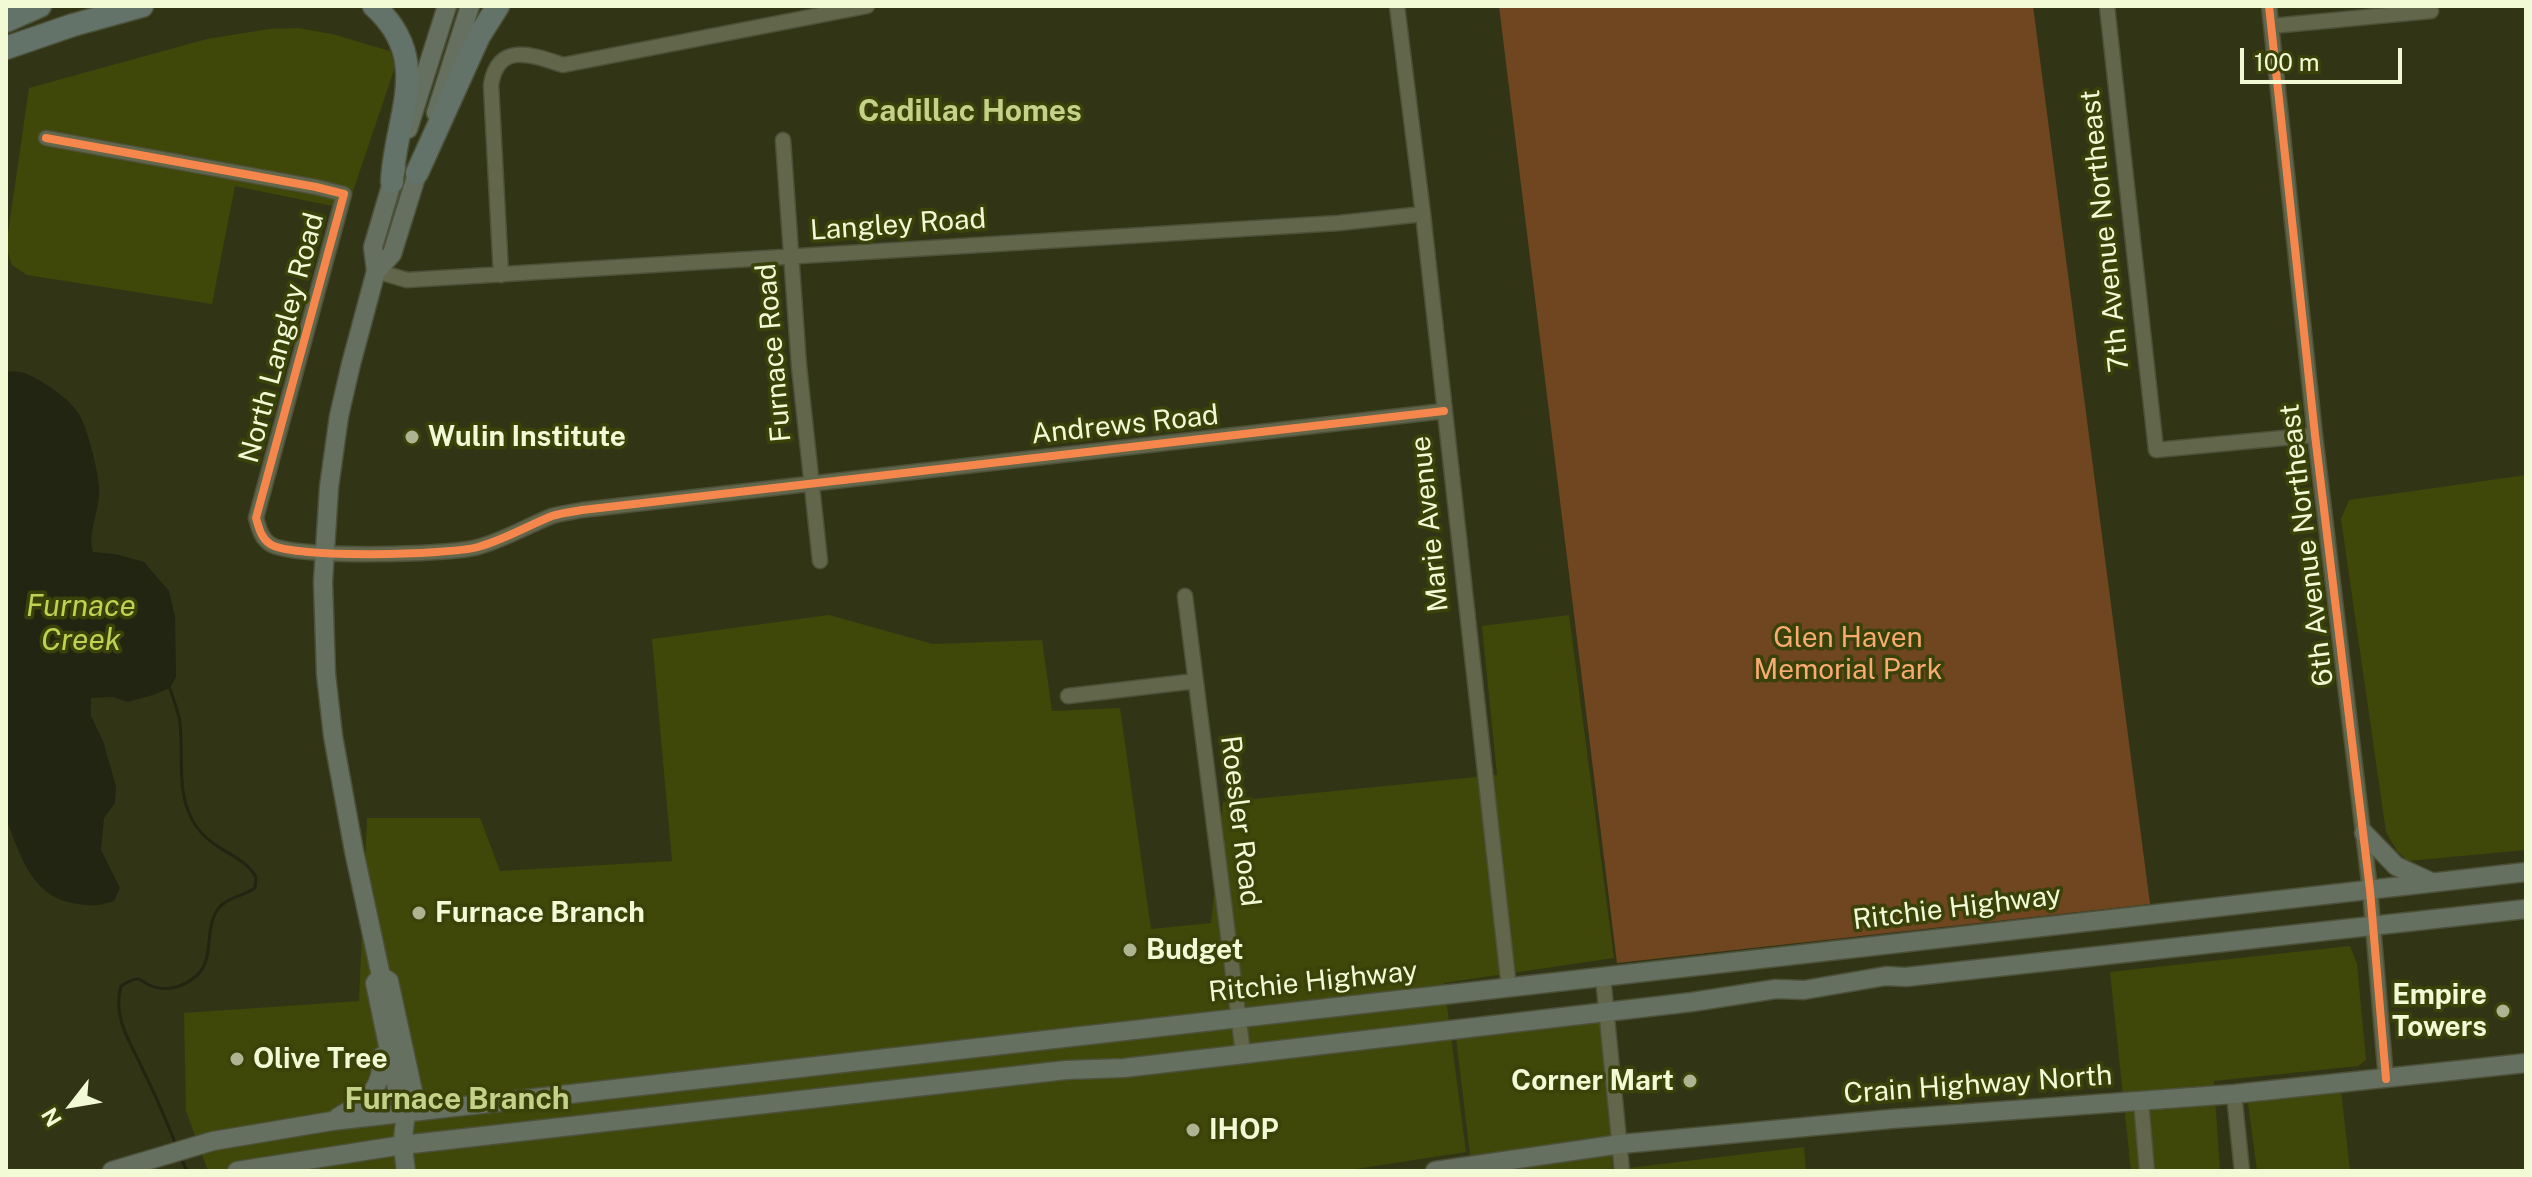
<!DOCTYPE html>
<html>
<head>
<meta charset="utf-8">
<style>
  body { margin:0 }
  #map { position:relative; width:2532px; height:1177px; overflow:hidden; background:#313516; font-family:"Public Sans",sans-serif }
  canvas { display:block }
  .frame { position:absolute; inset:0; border:8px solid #f1f9d5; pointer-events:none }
  .north { position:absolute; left:32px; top:1065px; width:80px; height:80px; -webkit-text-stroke:6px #3a4209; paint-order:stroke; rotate:239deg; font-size:22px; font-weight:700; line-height:32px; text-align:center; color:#f1f9d5 }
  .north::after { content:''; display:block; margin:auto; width:28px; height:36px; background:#f1f9d5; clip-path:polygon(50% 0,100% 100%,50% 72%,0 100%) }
  .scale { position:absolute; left:2240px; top:48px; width:162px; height:36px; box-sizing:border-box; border:4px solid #f1f9d5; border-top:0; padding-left:10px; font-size:24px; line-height:28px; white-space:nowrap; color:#f1f9d5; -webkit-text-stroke:6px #3a4209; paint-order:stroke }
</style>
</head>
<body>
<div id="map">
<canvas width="2532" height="1177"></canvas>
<div class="frame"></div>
<div class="north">N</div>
<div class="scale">100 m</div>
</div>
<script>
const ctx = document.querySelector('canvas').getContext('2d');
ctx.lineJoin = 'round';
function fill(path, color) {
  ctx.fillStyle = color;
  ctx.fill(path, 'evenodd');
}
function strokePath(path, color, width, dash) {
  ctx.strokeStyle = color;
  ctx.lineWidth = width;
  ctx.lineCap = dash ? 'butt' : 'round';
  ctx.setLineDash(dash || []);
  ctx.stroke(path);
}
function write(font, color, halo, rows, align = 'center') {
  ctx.font = font + ' "Public Sans",sans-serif';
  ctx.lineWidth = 7;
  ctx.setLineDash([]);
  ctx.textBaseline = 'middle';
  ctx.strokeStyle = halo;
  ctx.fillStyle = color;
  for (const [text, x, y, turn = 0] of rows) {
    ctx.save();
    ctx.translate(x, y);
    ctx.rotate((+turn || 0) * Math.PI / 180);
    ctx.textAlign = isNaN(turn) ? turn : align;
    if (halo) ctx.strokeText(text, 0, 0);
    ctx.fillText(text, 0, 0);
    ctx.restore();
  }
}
fill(new Path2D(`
  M 298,28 L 332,34 L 390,51 L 395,67 L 347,209 L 235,186 L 212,304 L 27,275 L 12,265 L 6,247 L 29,88 L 207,39 L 269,29 Z
  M 2526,475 L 2526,850 L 2408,861 L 2397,851 L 2386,832 L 2341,519 L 2349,500 Z
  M 829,615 L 933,644 L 1042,640 L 1052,711 L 1120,708 L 1151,929 L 1211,923 L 1223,802 L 1497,775 L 1482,626 L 1569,615 L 1614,958 L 1444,983 L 1466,1152 L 1343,1171 L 208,1171 L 186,1111 L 184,1013 L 359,1001 L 367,818 L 480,818 L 500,871 L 672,861 L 652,639 Z
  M 2350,946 L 2357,964 L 2366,1060 L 2358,1066 L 2214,1081 L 2220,1171 L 2131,1171 L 2110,972 Z
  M 1600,1017 L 1613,1171 L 1472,1171 L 1456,1038 Z
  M 2341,1090 L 2350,1171 L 2257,1171 L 2248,1103 Z
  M 1804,1147 L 1806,1171 L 1628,1171 L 1628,1168 Z`), '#3f4709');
fill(new Path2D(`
  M 1499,6 L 2033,6 L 2150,904 L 1617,963 Z`), '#704620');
fill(new Path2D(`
  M 6,371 C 12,372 19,371 24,373 C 41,379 70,399 79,414 C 88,430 97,466 99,486 C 101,510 87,530 93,552 L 115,554 L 144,562 L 169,591 L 175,616 L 176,677 L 170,688 L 153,695 L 127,702 L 113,697 L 91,698 L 91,716 L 103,741 L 116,786 L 115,803 L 104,818 L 101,850 L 120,888 L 114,901 C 96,907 90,906 72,903 C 30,895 20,853 6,819 Z`), '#222511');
strokePath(new Path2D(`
  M 170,688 C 173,699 179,712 180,724 C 184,759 175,795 196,826 C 214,852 243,854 256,877 L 255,888 C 244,896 227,897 218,909 C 203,930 216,960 195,977 C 182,988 164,992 149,985 C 147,984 140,979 138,979 C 132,979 126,983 121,986 C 112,1018 131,1043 143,1070 C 155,1094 166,1120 176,1145
  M 180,1156 L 187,1171`), '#222511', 3);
const minor = new Path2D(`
  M 1397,6 L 1423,214 L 1509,988
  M 2107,6 L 2156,450 L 2315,435
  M 2269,6 L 2315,435 L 2370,890 L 2386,1079
  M 2272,26 L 2431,11
  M 46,138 L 316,187 L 344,194 L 256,518 C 259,528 261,538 270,544 C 293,559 449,555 478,547 C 504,540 527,526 552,516 C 562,513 572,512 582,510 L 1444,411
  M 783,140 L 799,366 L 820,561
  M 376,271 L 407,280 L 1339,223 L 1423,214
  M 501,275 L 491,85 C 498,41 533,55 563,65 L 867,6
  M 1185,596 L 1243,1053
  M 1068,696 L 1196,681
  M 1603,977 L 1622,1171
  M 2234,1094 L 2242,1171
  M 2141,1101 L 2147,1171`);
const major = new Path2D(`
  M 436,113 L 470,6
  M 408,129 L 447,6
  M 396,169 L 373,247 L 376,271 L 351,364 L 339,416 L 329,487 L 323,582 L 326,674 L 333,736 L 354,851 L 381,976 L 389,981 L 414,1096 C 401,1120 402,1144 406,1171
  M 376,271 L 392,254 L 421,161
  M 2364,833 L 2396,866 L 2431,882
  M 381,976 L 375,983 L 399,1098 L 405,1113
  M 338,1117 C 366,1101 383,1091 382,1056
  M 112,1171 L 213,1141 L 332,1121 L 2526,872
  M 237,1171 L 403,1145 L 1066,1070 L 1124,1068 L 1692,1002 L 1776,989 L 1804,990 L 1886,976 L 1906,977 L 2526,909
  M 1435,1171 L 1621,1144 L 1891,1119 L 2234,1094 L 2526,1063`);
const highway = new Path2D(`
  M 374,6 C 434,60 395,116 392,182
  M 6,21 L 40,6
  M 6,48 L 73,25 L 142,6
  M 417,173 L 479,36 L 498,6`);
strokePath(minor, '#4d5139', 17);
strokePath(major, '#4d5139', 21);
strokePath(highway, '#4d5139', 25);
strokePath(minor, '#62664b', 14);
strokePath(major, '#657060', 18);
strokePath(highway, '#637369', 22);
strokePath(new Path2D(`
  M 2269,6 L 2315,435 L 2370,890 L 2386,1079
  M 46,138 L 316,187 L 344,194 L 256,518 C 259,528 261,538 270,544 C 293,559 449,555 478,547 C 504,540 527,526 552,516 C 562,513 572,512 582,510 L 1444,411`), '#f5874c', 8);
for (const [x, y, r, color] of [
  [412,437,8,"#aeb492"],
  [419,913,8,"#aeb492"],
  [1130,950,8,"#aeb492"],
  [2503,1011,8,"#aeb492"],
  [237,1059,8,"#aeb492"],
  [1690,1081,8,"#aeb492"],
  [1193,1130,8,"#aeb492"]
]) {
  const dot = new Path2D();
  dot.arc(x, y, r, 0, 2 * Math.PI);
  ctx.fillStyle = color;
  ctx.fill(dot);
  strokePath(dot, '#3a4209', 3);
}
write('28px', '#f1f9d5', '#3a4209', [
  ["Langley Road",898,225,-4],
  ["7th Avenue Northeast",2105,231,-96],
  ["North Langley Road",282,338,-75],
  ["Furnace Road",774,353,-95],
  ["Andrews Road",1125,425,-6],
  ["Marie Avenue",1430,524,-96],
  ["6th Avenue Northeast",2307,545,-97],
  ["Roesler Road",1240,821,83],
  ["Ritchie Highway",1957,908,-7],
  ["Ritchie Highway",1313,982,-6],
  ["Crain Highway North",1978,1085,-4]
]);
write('bold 28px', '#f1f9d5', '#3a4209', [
  ["Wulin Institute",428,437],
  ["Furnace Branch",435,913],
  ["Budget",1146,950],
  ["Empire",2487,995,"right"],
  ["Towers",2487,1027,"right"],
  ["Olive Tree",253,1059],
  ["Corner Mart",1674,1081,"right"],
  ["IHOP",1209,1130]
], 'left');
write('28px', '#f8ab71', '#3a4209', [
  ["Glen Haven",1848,638],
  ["Memorial Park",1848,670]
]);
write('bold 30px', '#c4d289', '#3a4209', [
  ["Cadillac Homes",970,112],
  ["Furnace Branch",457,1100]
]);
write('italic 30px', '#bed351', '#3a4209', [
  ["Furnace",81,607],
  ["Creek",81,641]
]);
</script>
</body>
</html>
